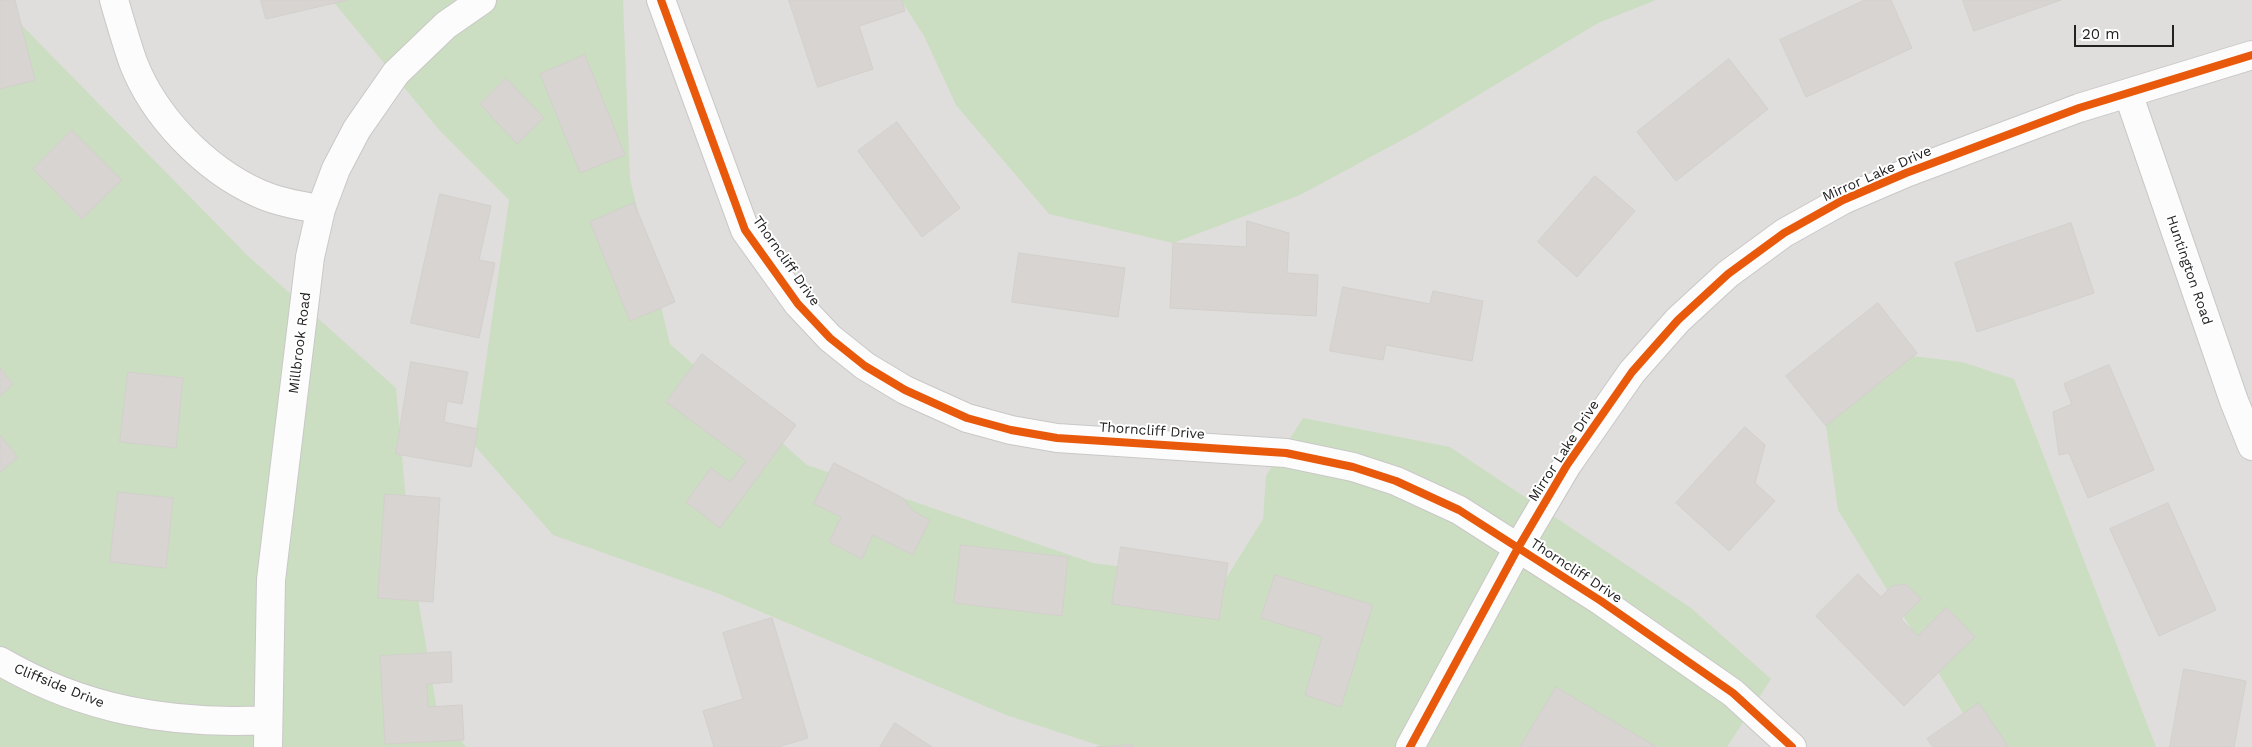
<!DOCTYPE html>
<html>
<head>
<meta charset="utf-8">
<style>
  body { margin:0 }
  #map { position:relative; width:2252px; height:747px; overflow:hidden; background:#f0eeeb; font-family:"Work Sans",sans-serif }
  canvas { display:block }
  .scale { position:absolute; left:2074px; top:25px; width:100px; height:22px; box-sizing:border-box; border:2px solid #222; border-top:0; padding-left:6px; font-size:15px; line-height:18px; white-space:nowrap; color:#222; -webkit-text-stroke:4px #fff; paint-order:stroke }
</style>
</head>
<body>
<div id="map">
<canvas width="2252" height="747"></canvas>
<div class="scale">20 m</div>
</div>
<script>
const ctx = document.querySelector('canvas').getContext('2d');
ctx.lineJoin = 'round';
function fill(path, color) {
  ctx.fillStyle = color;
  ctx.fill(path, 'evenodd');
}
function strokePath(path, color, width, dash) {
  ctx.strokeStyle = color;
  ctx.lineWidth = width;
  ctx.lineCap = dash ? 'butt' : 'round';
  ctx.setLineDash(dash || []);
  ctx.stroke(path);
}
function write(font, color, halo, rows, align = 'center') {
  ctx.font = font + ' "Work Sans",sans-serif';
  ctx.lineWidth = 4;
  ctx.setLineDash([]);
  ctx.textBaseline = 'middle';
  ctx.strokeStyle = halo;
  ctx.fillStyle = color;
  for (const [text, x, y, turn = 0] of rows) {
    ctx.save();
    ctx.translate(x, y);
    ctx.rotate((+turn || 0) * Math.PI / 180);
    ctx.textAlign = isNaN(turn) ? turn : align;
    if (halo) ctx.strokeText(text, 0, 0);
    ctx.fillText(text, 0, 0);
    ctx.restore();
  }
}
fill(new Path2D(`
  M 0,0 L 2252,0 L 2252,747 L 0,747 Z`), '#dfdedc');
fill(new Path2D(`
  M 332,0 L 623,0 L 630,179 L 670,344 L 807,465 L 1093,563 L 1225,580 L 1263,519 L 1266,476 L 1303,418 L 1450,447 L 1691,608 L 1771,679 L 1727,747 L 1104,747 L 1006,715 L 714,592 L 553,535 L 474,445 L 509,200 L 440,131 Z
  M 901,0 L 1656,0 L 1598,23 L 1417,132 L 1300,195 L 1173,243 L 1049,214 L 956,105 L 924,36 Z
  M 0,3 L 248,256 L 396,388 L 411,558 L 437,710 L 466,747 L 0,747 Z
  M 1862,350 L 1962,362 L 2014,379 L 2156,747 L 1984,747 L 1838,510 L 1826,426 Z`), '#cbdec1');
const building = new Path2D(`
  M 0,0 L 15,0 L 35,80 L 0,89 Z
  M 261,0 L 348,0 L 266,19 Z
  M 789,0 L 902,0 L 905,11 L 859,26 L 873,69 L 818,87 Z
  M 1865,0 L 1891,0 L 1912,48 L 1806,97 L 1780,40 Z
  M 1963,0 L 2061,0 L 1974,31 Z
  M 585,55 L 625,155 L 580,173 L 540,74 Z
  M 1729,59 L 1768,109 L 1676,181 L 1637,132 Z
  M 506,78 L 544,118 L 517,144 L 480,104 Z
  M 897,122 L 960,208 L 922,237 L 858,151 Z
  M 72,130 L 122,180 L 82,219 L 33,169 Z
  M 1595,176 L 1635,211 L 1577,277 L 1538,242 Z
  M 440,194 L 491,206 L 479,260 L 495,263 L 479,338 L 411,323 Z
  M 634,203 L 675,302 L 630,321 L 590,222 Z
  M 1247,221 L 1289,233 L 1287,273 L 1318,275 L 1316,316 L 1170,308 L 1173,243 L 1246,247 Z
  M 2071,223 L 2094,293 L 1977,332 L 1955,263 Z
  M 1019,253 L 1125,268 L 1118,317 L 1012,302 Z
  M 1343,287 L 1430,304 L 1433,291 L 1483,301 L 1472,361 L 1386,345 L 1383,360 L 1330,351 Z
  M 1878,303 L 1917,353 L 1826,426 L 1786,376 Z
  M 702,354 L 796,425 L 720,528 L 686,502 L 711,468 L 730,482 L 746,461 L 666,402 Z
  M 411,362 L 468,372 L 462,404 L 447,401 L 444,422 L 478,429 L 471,467 L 396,454 Z
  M 2109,365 L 2154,470 L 2088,498 L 2069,453 L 2059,455 L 2053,412 L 2072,404 L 2064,384 Z
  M 0,368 L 13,384 L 0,396 Z
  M 128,372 L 183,378 L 176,448 L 120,442 Z
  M 1745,427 L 1765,445 L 1755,483 L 1775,501 L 1729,551 L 1676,503 Z
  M 0,435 L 18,457 L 0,472 Z
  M 834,463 L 903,498 L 913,511 L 930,520 L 913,555 L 873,535 L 862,559 L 829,542 L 841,517 L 814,504 Z
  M 118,492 L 173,498 L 166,568 L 110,562 Z
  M 385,494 L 440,498 L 433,602 L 378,598 Z
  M 2168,503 L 2216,610 L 2159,636 L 2110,529 Z
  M 961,545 L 1068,557 L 1062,616 L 954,603 Z
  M 1121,547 L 1228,563 L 1219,620 L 1112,604 Z
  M 1858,574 L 1881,597 L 1892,586 L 1906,584 L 1921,599 L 1901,619 L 1918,636 L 1946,607 L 1975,637 L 1904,706 L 1816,616 Z
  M 1275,575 L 1373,605 L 1341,707 L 1305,695 L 1322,637 L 1261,618 Z
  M 772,618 L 808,738 L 778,747 L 714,747 L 703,711 L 743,699 L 723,633 Z
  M 451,652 L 452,682 L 427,684 L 428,707 L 462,705 L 464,740 L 385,744 L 380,656 Z
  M 2184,669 L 2246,681 L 2234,747 L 2170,747 Z
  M 1556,687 L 1655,746 L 1655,747 L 1520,747 Z
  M 1979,703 L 2009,747 L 1933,747 L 1927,739 Z
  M 895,723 L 932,747 L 880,747 Z
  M 1133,745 L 1133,747 L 1096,747 Z`);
fill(building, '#d7d4d2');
strokePath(building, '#d3d0cc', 1);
const minor = new Path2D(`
  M 114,0 C 120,21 126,42 133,62 C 154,117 205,169 258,193 C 277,202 300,206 321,209
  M 661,0 L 745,230 L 798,304 L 830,338 L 865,366 L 905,390 L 967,418 L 1011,430 L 1057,438 L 1286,453 L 1353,467 L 1396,481 L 1459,510 L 1601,601 L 1733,693 L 1792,747
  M 2128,93 L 2234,401 L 2252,446
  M 0,661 C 84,710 171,725 267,720
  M 268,747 L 271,580 L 310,257 L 321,209 L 336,169 L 357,129 L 396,73 L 446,25 L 482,0
  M 1410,747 L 1518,548 L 1567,465 L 1632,372 L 1678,320 L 1728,274 L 1784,233 L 1843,200 L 1906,173 L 2079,108 L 2252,55`);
strokePath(minor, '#c9c8c7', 30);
strokePath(minor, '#fdfcfc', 28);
strokePath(new Path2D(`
  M 661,0 L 745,230 L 798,304 L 830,338 L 865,366 L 905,390 L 967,418 L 1011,430 L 1057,438 L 1286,453 L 1353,467 L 1396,481 L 1459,510 L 1601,601 L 1733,693 L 1792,747
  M 1410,747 L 1518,548 L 1567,465 L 1632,372 L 1678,320 L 1728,274 L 1784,233 L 1843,200 L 1906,173 L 2079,108 L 2252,55`), '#e8590c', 8);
write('14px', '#222', '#fff', [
  ["Mirror Lake Drive",1877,174,-24],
  ["Thorncliff Drive",786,261,55],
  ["Huntington Road",2189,270,71],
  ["Millbrook Road",300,343,-83],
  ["Thorncliff Drive",1152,431,4],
  ["Mirror Lake Drive",1564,451,-57],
  ["Thorncliff Drive",1576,571,33],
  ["Cliffside Drive",59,686,22]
]);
</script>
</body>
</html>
